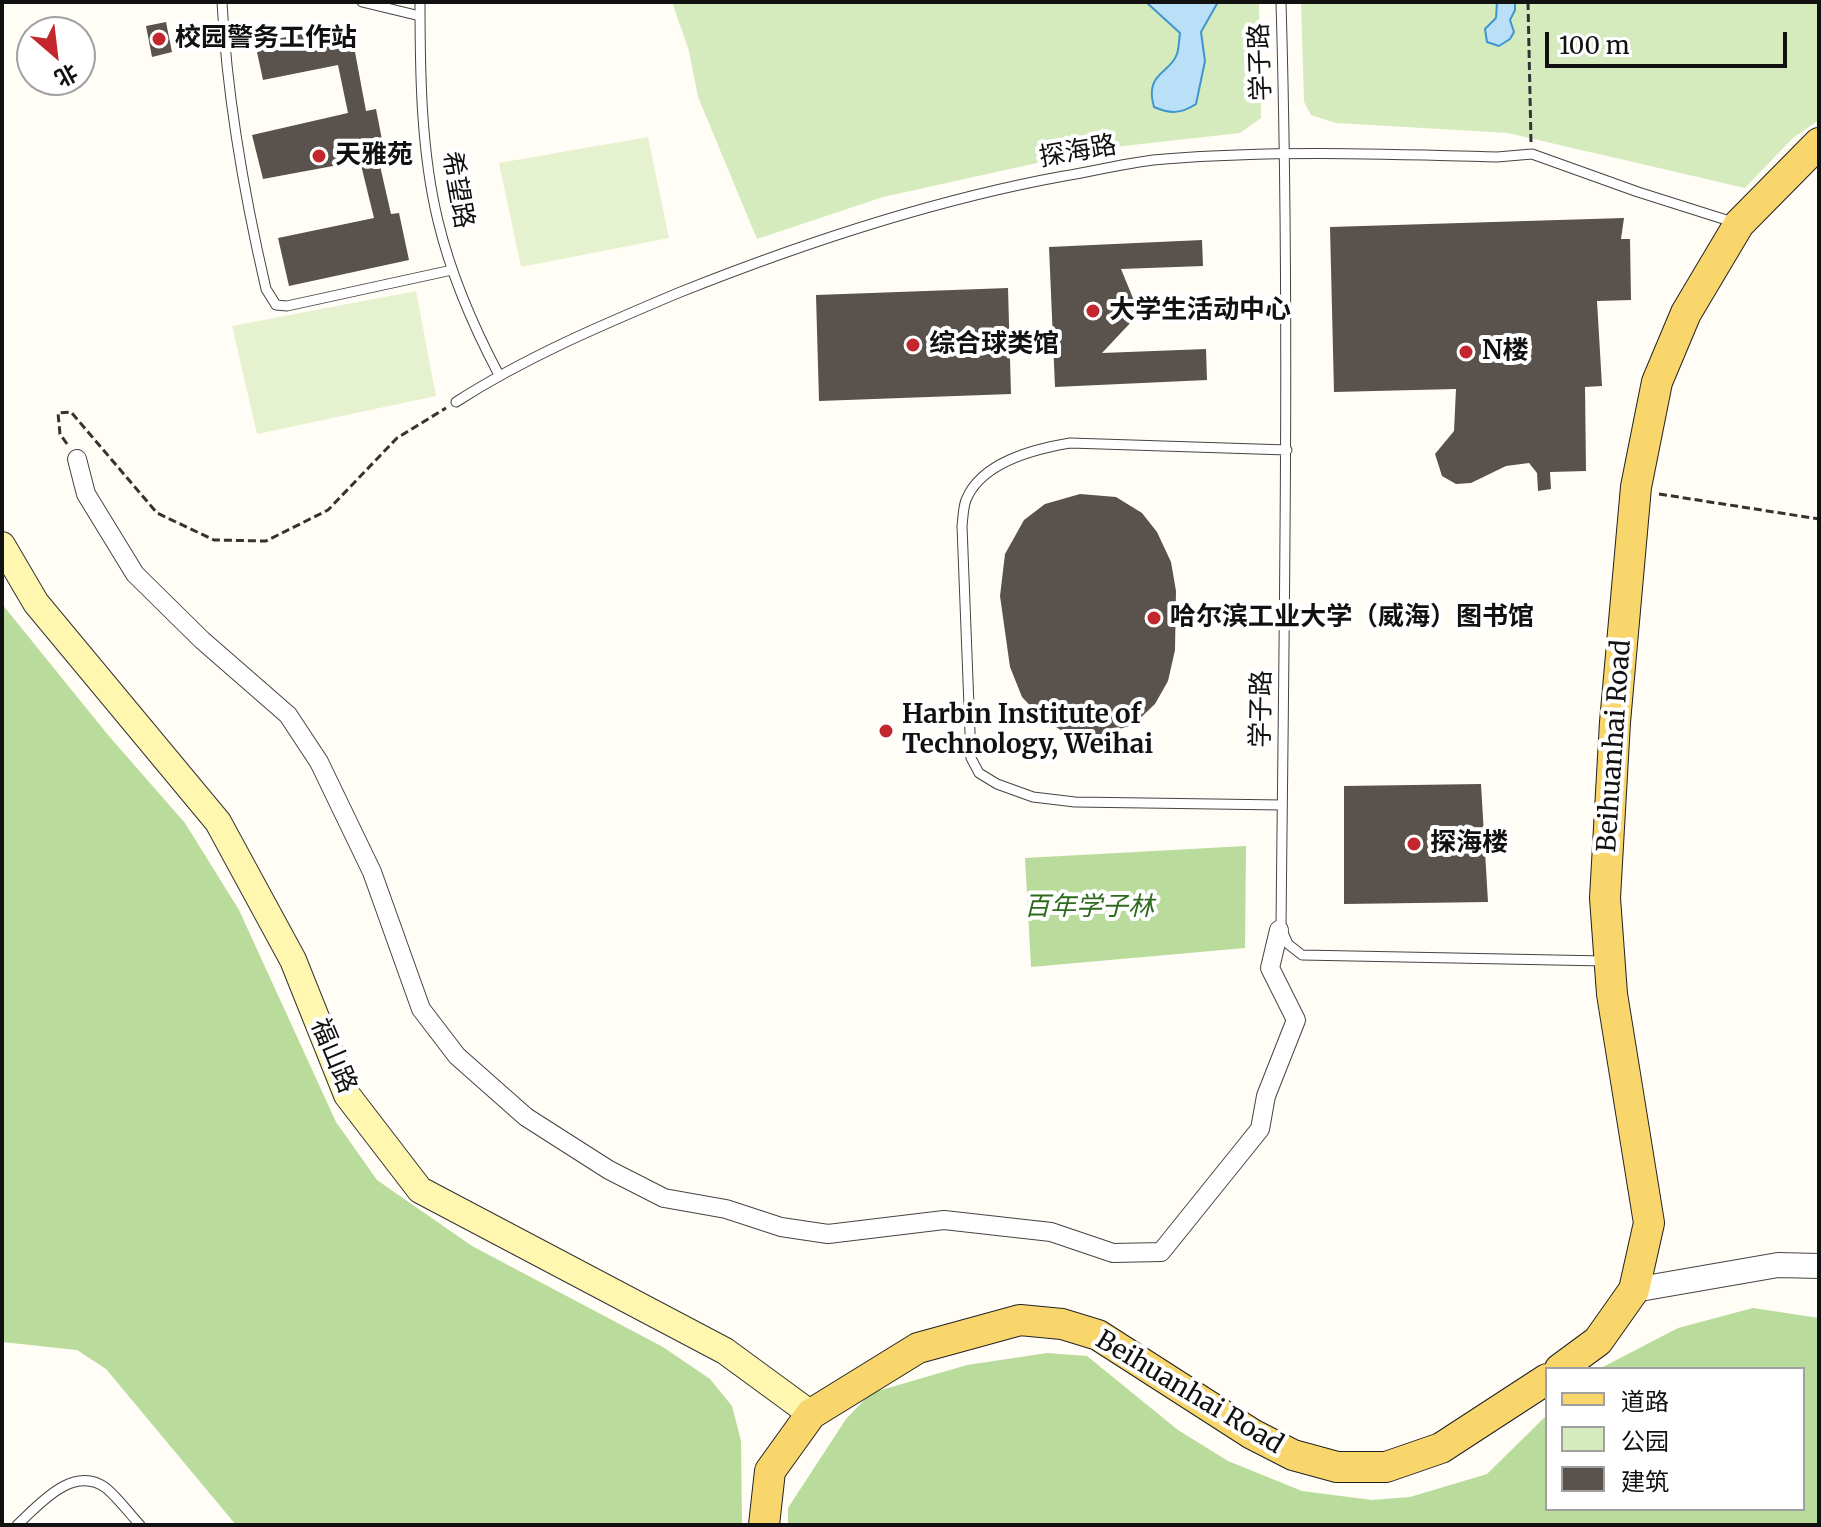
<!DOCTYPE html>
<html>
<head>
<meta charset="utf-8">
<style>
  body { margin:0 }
  #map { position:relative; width:1821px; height:1527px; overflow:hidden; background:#fffdf5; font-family:Merriweather,"Noto Sans SC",serif }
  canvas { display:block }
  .frame { position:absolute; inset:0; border:4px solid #111; pointer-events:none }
  .legend { position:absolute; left:1545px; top:1367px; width:260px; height:144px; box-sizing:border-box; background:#fff; border:2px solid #a0a0a0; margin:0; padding:10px 14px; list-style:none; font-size:24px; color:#111 }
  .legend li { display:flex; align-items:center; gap:16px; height:40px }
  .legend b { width:40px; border:2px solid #a0a0a0 }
  .north { position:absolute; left:16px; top:16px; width:80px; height:80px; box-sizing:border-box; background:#fff; border:2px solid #a0a0a0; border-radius:50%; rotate:152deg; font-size:22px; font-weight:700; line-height:32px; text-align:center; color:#111 }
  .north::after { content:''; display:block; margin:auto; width:28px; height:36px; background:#c4262e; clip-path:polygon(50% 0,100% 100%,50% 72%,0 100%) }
  .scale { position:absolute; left:1545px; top:32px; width:242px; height:36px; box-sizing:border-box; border:4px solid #111; border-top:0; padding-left:10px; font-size:24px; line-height:28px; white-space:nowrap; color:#111; -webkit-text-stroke:6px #fff; paint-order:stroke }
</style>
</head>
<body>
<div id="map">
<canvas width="1821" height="1527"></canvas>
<div class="frame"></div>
<ul class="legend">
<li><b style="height:10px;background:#f9d66b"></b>道路</li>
<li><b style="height:22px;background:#d5ebbd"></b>公园</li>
<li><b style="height:22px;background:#5a524d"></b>建筑</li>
</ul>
<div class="north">北</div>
<div class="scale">100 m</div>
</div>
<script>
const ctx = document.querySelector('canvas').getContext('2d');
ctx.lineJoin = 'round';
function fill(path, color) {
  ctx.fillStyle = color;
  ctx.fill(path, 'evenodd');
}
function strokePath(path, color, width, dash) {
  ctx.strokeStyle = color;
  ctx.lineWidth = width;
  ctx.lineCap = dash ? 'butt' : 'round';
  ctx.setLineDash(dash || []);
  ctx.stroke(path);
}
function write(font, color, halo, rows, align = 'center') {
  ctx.font = font + ' Merriweather,"Noto Sans SC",serif';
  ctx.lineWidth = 8;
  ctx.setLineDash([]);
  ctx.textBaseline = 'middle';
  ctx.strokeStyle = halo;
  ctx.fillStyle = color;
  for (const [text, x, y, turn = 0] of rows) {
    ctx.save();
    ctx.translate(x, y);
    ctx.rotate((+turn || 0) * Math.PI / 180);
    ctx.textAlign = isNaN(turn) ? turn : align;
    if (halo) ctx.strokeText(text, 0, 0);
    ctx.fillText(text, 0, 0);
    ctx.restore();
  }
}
fill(new Path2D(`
  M 672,2 L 1259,2 L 1261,118 L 1240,133 L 1105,148 L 883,197 L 757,239 L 698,97 L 689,51 Z
  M 1301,2 L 1819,2 L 1819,120 L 1793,138 L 1745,188 L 1508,133 L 1336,123 L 1311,115 L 1304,102 Z`), '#d5ebbd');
fill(new Path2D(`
  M 2,604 L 108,735 L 185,823 L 239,910 L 336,1122 L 377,1180 L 472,1246 L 663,1347 L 710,1379 L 732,1406 L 741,1441 L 742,1525 L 236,1525 L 106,1369 L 77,1350 L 2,1342 Z
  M 1246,846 L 1245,948 L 1031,967 L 1025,858 Z
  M 1753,1308 L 1819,1318 L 1819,1525 L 788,1525 L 788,1508 L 846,1419 L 871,1393 L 967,1365 L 1047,1353 L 1087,1356 L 1178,1430 L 1228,1461 L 1302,1491 L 1372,1500 L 1410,1497 L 1487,1474 L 1547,1415 L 1547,1509 L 1803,1509 L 1803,1369 L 1599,1369 L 1678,1328 Z`), '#b9dc9c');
fill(new Path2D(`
  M 648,137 L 669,238 L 521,267 L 499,163 Z
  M 416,291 L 436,396 L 257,434 L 232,326 Z`), '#e6f2cf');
const water = new Path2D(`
  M 1146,2 L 1218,2 L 1201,32 L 1205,61 L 1196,104 C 1181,114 1170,114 1154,107 C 1144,73 1170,74 1177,54 C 1179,48 1179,39 1180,33 Z
  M 1497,2 L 1515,2 L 1515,10 L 1510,20 L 1514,32 L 1510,39 L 1499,46 L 1487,42 L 1485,29 L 1496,18 Z`);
fill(water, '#b9e0f7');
strokePath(water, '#3f96cf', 2);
fill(new Path2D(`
  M 166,22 L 172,52 L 152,57 L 146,26 Z
  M 350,25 L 366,111 L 376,109 L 385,155 L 378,157 L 391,214 L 399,213 L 409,260 L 289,286 L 278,238 L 374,218 L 360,161 L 263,179 L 252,135 L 348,113 L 338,65 L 263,80 L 255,43 Z
  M 1624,218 L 1621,239 L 1630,239 L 1631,300 L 1597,301 L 1602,386 L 1585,387 L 1586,471 L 1550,472 L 1551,489 L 1538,491 L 1537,473 L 1529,463 L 1506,466 L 1471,483 L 1456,484 L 1442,476 L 1435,454 L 1454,431 L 1456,389 L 1334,392 L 1330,227 Z
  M 1202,240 L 1203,266 L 1121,269 L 1135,303 L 1134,319 L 1102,353 L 1206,349 L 1207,380 L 1055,387 L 1049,247 Z
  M 1008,288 L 1011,394 L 819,401 L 816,295 Z
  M 1080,494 L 1116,497 L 1142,513 L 1157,532 L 1171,562 L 1176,591 L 1175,650 L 1168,681 L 1155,704 L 1133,725 L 1098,735 L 1065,733 L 1040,716 L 1022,697 L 1010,667 L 1000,596 L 1005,554 L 1024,520 L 1045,504 Z
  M 1481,784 L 1488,902 L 1344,904 L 1344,786 Z`), '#5a524d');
const service = new Path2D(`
  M 222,2 C 227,99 244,194 266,289 L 276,305 L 287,306 L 452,270
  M 362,2 L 420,16
  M 420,2 C 420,74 421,151 438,221 C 451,275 473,326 499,375
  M 1281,2 C 1290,311 1284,620 1281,928 L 1288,944 L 1302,955 L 1605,961
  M 456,402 C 526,357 602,325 678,293 C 803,243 932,200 1064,176 C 1097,171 1132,161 1165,159 C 1276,150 1386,154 1497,157 L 1532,154 L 1638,192 L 1736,223
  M 1282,805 L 1075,802 L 1033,797 L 997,784 L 979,773 L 971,758 L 962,526 C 963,518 963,508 966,500 C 981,462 1034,449 1070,443 L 1287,450
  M 17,1525 C 40,1504 73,1464 106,1488 C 118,1498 129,1513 140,1525`);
const minor = new Path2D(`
  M 77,459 L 86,494 L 135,574 L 202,640 L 288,715 L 319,762 L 372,872 L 421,1009 L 457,1056 L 526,1117 L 609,1170 L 664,1198 L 726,1209 L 781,1227 L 828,1234 L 944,1220 L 1051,1232 L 1113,1253 L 1161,1252 L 1260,1129 L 1266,1096 L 1296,1020 L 1270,968 L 1279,930`);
const tertiary = new Path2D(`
  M 1634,1290 L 1778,1265 L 1819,1266`);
const secondary = new Path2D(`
  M 2,545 L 36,603 L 218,822 L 293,960 L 347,1095 L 420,1190 L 725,1351 L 811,1414`);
const primary = new Path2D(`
  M 1560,1369 L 1598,1341 L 1634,1290 L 1649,1223 L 1612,994 L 1605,898 L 1615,722 L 1636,487 L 1657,382 L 1686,313 L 1739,224 L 1819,143
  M 764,1525 L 770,1471 L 811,1414 L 918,1348 L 1020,1320 L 1062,1324 L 1098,1335 L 1252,1434 L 1293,1455 L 1337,1467 L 1386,1467 L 1441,1448 L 1547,1379`);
strokePath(service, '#444', 11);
strokePath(minor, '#444', 20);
strokePath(tertiary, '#444', 26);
strokePath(secondary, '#333', 28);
strokePath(primary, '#222', 32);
strokePath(new Path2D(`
  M 1528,2 L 1531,142
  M 67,444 L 60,434 L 58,413 L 71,412 L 157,513 L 214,540 L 266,541 L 328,510 L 397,438 L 446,408
  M 1659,494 L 1819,519`), '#333', 3, [8, 4]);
strokePath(service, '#fff', 9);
strokePath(minor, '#fff', 18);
strokePath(tertiary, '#fff', 24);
strokePath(secondary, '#fff6b0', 26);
strokePath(primary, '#f9d66b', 30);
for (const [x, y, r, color] of [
  [159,39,8,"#c4262e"],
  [319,156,8,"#c4262e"],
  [1093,311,8,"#c4262e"],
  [913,345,8,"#c4262e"],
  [1466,352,8,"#c4262e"],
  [1154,618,8,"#c4262e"],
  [886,731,8,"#c4262e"],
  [1414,844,8,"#c4262e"]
]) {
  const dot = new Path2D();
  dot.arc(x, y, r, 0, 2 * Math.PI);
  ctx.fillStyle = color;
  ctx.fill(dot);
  strokePath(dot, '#fff', 3);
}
write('bold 26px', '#111', '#fff', [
  ["校园警务工作站",175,39],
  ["天雅苑",335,156],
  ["大学生活动中心",1109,311],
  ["综合球类馆",929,345],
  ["N楼",1482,352],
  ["哈尔滨工业大学（威海）图书馆",1170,618],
  ["Harbin Institute of",902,716],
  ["Technology, Weihai",902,746],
  ["探海楼",1430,844]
], 'left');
write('26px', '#111', '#fff', [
  ["学子路",1261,62,-92],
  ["探海路",1078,152,-10],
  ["希望路",457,190,80],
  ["学子路",1262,709,-89],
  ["Beihuanhai Road",1615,746,-86],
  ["福山路",333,1056,67],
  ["Beihuanhai Road",1189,1393,31]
]);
write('italic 26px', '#2f6b1f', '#fff', [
  ["百年学子林",1089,908]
]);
</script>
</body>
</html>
